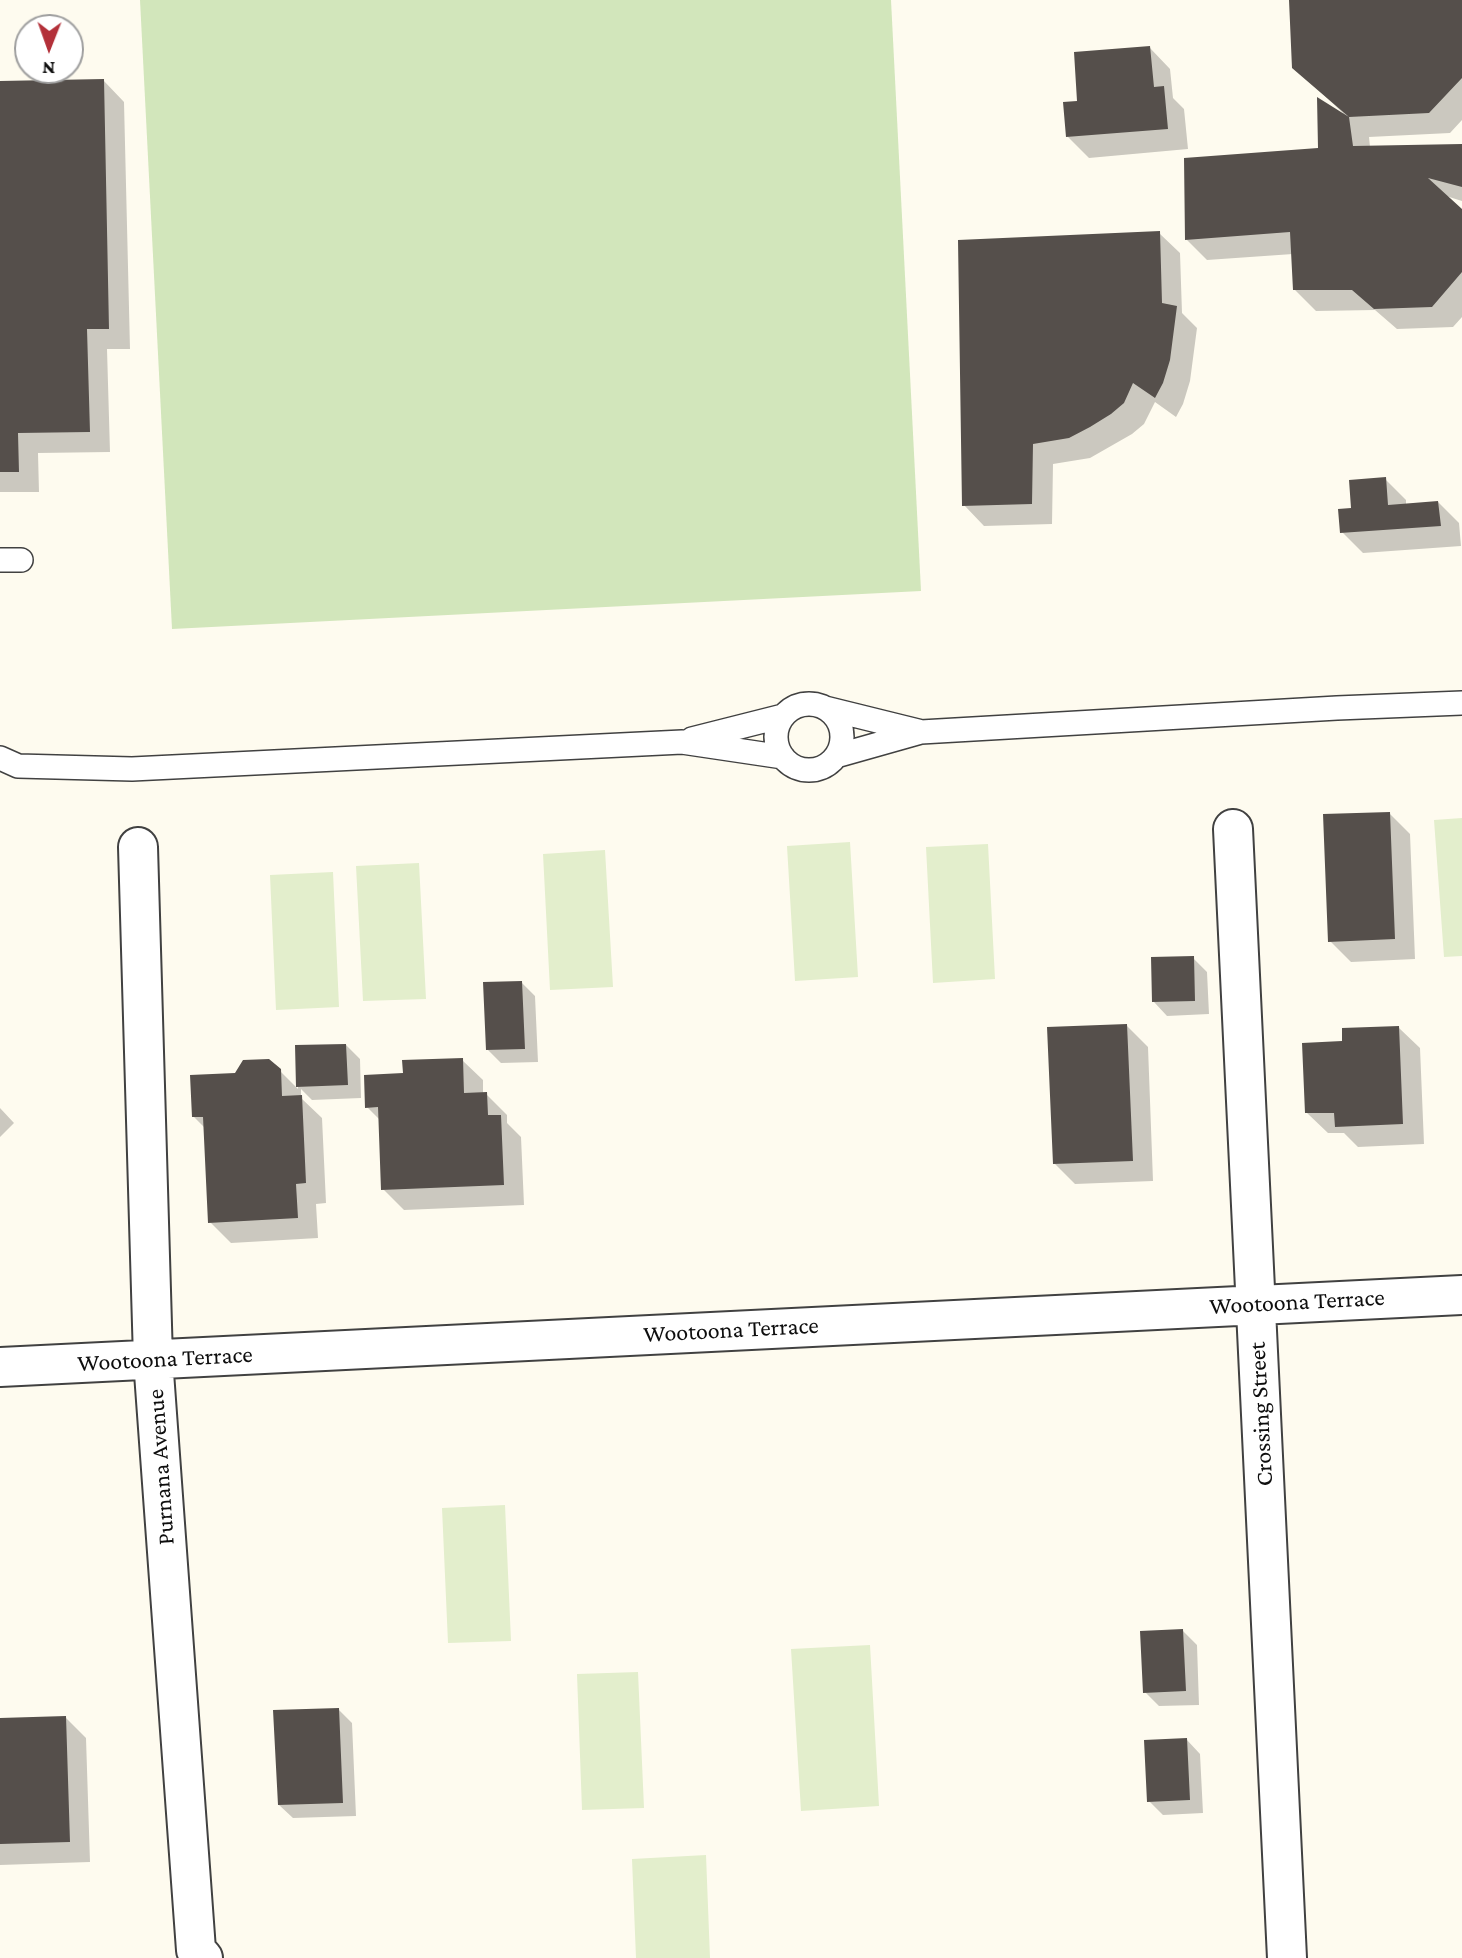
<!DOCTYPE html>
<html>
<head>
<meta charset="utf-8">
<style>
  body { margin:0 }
  #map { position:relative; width:1462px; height:1958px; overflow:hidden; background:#fefbef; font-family:"Crimson Pro",serif }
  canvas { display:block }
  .north { position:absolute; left:14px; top:14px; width:70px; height:70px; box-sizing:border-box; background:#fff; border:2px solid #9f9f9f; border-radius:50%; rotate:181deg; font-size:19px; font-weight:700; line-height:28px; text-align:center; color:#0e0e0e }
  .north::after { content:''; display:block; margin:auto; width:24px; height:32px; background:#b33039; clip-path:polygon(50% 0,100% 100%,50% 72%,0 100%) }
</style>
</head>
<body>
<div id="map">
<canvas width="1462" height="1958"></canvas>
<div class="north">N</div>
</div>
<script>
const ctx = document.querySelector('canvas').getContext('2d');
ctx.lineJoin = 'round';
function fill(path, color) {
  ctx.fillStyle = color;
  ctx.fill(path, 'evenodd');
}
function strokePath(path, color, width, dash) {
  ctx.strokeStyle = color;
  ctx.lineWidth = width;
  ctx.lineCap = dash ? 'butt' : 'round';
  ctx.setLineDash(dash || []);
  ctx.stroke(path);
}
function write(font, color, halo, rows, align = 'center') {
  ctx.font = font + ' "Crimson Pro",serif';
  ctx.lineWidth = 7;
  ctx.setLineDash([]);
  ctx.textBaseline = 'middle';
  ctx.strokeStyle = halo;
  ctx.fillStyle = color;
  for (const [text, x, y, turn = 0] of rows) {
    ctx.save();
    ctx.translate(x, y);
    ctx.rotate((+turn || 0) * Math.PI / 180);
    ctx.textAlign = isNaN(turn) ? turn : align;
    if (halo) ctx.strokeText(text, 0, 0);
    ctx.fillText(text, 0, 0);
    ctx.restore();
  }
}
fill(new Path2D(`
  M 140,0 L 891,0 L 921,591 L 172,629 Z`), '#d2e6bb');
fill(new Path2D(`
  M 1462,818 L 1462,956 L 1444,957 L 1434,820 Z
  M 850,842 L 858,977 L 795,981 L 787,846 Z
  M 988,844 L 995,979 L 933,983 L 926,847 Z
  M 605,850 L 613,987 L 550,990 L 543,854 Z
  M 419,863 L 426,999 L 363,1001 L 356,866 Z
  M 333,872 L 339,1007 L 276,1010 L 270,875 Z
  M 505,1505 L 511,1641 L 448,1643 L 442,1508 Z
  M 870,1645 L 879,1806 L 801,1811 L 791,1649 Z
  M 638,1672 L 644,1808 L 582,1810 L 577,1674 Z
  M 706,1855 L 710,1958 L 636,1958 L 632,1859 Z`), '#e3eecc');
fill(new Path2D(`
  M 1290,0 L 1462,0 L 1462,120 L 1450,133 L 1369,137 L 1370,147 L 1462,146 L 1462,201 L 1446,196 L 1462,212 L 1462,317 L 1453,327 L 1397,329 L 1375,310 L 1316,311 L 1295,290 L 1293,254 L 1207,260 L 1186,239 L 1320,150 L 1343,113 L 1294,67 Z
  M 1150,48 L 1170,69 L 1173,98 L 1184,109 L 1188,149 L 1089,158 L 1068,137 L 1079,102 Z
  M 104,81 L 124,102 L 130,349 L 107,349 L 110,452 L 38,453 L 39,492 L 0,492 L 0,83 Z
  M 1159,233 L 1180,253 L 1182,313 L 1197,328 L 1190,381 L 1183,404 L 1176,417 L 1155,402 L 1144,424 L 1132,434 L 1090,458 L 1053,464 L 1052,524 L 984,526 L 964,505 Z
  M 1385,479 L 1406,500 L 1406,505 L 1438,502 L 1459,523 L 1461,546 L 1363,553 L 1342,532 L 1353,510 Z
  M 1389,813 L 1410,834 L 1415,959 L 1351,962 L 1330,941 Z
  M 1193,958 L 1207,972 L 1209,1014 L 1167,1016 L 1154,1002 Z
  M 521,982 L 535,996 L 538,1062 L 501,1063 L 487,1049 Z
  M 1127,1026 L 1148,1047 L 1153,1181 L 1075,1184 L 1054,1163 Z
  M 1399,1028 L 1420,1048 L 1424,1144 L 1358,1147 L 1344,1133 L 1328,1133 L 1307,1113 L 1344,1042 Z
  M 346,1045 L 360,1059 L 361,1098 L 312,1100 L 301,1089 L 301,1098 L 322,1118 L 326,1203 L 316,1204 L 318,1238 L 231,1243 L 210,1222 L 205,1128 L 194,1117 L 280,1071 L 298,1089 L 297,1047 Z
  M 462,1060 L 483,1080 L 483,1094 L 486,1094 L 507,1115 L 507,1123 L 521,1137 L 524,1205 L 404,1210 L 383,1189 L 380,1120 L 367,1107 L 404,1075 Z
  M 0,1108 L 14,1123 L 0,1137 Z
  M 1183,1631 L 1197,1645 L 1199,1705 L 1159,1706 L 1145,1692 Z
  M 338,1709 L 352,1723 L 356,1816 L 293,1818 L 279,1805 Z
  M 65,1717 L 86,1738 L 90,1862 L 0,1865 L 0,1720 Z
  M 1187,1740 L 1200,1754 L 1203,1813 L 1163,1815 L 1149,1801 Z`), '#0003');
fill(new Path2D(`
  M 1289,0 L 1462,0 L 1462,78 L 1429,113 L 1349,117 L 1353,146 L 1462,144 L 1462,187 L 1428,178 L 1462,209 L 1462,272 L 1432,307 L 1374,309 L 1352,290 L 1293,290 L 1290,232 L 1185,240 L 1184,158 L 1318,148 L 1317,97 L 1349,117 L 1292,68 Z
  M 1150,46 L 1154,87 L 1164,86 L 1168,129 L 1066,137 L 1063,102 L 1077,101 L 1074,52 Z
  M 104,79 L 109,329 L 87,329 L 90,432 L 18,433 L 19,472 L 0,472 L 0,81 Z
  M 1160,231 L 1162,303 L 1177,306 L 1170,360 L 1163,383 L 1155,398 L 1133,383 L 1124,403 L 1111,414 L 1090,427 L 1069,438 L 1033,444 L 1032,504 L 962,506 L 958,240 Z
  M 1386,477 L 1388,505 L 1438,501 L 1441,526 L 1340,533 L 1338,509 L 1351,508 L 1349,480 Z
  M 1390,812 L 1395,939 L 1328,942 L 1323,814 Z
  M 1194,956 L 1195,1001 L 1152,1002 L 1151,957 Z
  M 522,981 L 525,1049 L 486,1050 L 483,982 Z
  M 1127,1024 L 1133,1161 L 1053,1164 L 1047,1027 Z
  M 1399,1026 L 1403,1124 L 1335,1127 L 1334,1113 L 1305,1113 L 1302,1043 L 1342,1041 L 1342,1028 Z
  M 346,1044 L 348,1085 L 296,1087 L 295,1045 Z
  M 463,1058 L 464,1093 L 487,1092 L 488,1115 L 501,1115 L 504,1185 L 381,1190 L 378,1107 L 365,1108 L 364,1075 L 403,1073 L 402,1060 Z
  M 269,1059 L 281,1069 L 282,1096 L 302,1095 L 306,1183 L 296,1184 L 298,1218 L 208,1223 L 203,1117 L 192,1117 L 190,1075 L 235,1073 L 243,1060 Z
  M 1183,1629 L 1186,1691 L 1143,1693 L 1140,1631 Z
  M 339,1708 L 343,1803 L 278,1805 L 273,1710 Z
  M 66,1716 L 70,1842 L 0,1844 L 0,1718 Z
  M 1187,1738 L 1190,1800 L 1147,1802 L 1144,1740 Z`), '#554f4b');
const lane = new Path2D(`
  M 0,560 L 21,560
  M776 737a33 33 0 1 1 66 0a33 33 0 1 1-66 0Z
  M 825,708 L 918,731
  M 692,739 L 783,716
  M 836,756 L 921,732 L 1337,708 L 1462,703
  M 0,758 L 18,766 L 132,769 L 682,742 L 783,757`);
const street = new Path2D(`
  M 1233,829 L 1287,1958
  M 138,847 L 153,1359 L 196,1950 L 203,1958
  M 0,1367 L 1462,1295`);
strokePath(lane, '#414141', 26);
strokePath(street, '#414141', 42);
strokePath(lane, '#fff', 23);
strokePath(street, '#fff', 38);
write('24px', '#0e0e0e', '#fff', [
  ["Wootoona Terrace",1297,1302,-3],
  ["Wootoona Terrace",731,1330,-3],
  ["Wootoona Terrace",165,1359,-3],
  ["Crossing Street",1261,1414,-93],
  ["Purnana Avenue",161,1467,-94]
]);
</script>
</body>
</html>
